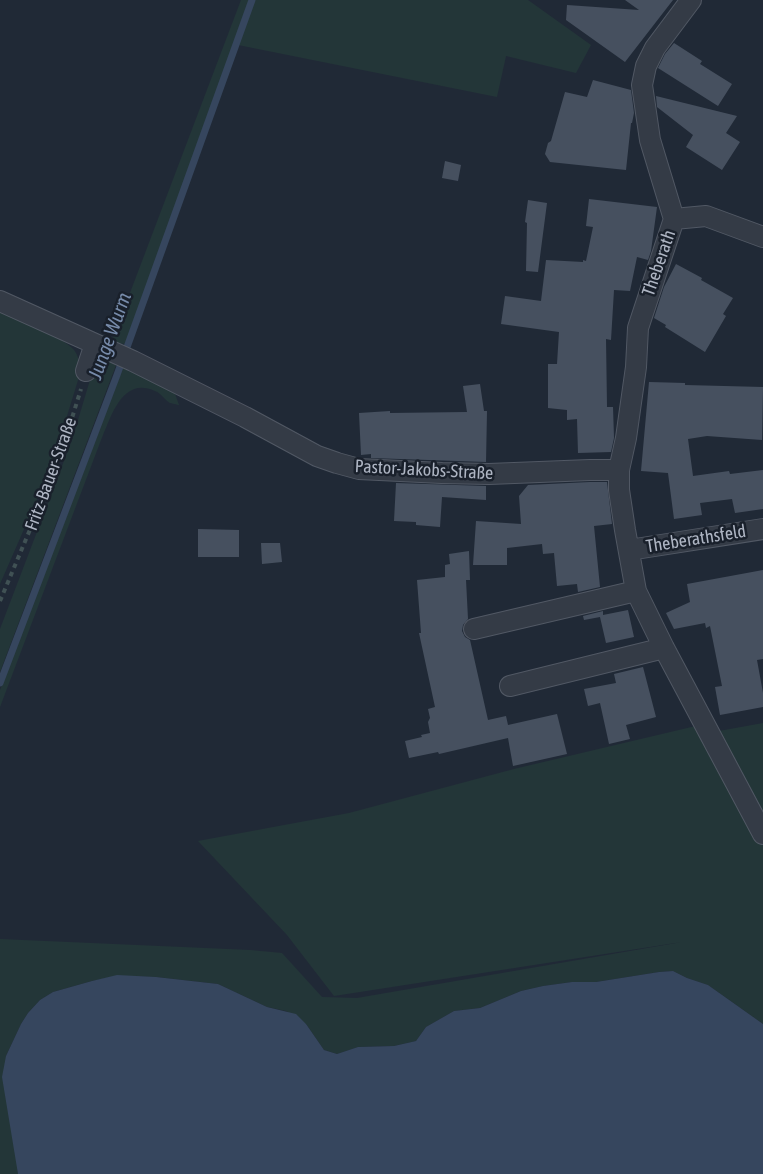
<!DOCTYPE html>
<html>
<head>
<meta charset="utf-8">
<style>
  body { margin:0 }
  canvas { display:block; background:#202936 }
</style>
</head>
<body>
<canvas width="763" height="1174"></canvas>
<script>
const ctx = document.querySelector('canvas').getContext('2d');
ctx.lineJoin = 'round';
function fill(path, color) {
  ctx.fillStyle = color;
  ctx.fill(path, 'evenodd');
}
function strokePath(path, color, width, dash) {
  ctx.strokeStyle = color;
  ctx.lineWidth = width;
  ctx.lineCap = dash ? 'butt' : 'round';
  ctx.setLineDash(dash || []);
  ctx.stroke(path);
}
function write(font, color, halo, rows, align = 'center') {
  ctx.font = font + ' "Asap Condensed",sans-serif';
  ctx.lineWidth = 5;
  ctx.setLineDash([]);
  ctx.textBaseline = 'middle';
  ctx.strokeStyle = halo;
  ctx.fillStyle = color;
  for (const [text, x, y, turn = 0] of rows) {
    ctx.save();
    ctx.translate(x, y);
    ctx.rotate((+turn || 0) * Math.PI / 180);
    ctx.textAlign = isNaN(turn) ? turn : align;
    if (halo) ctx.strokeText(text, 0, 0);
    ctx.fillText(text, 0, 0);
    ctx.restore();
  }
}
fill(new Path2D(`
  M 241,0 L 528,0 L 591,45 L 576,73 L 506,56 L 497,97 L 238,45 L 128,344 L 111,343 Z
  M 0,312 C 18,320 62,336 74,350 C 78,355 79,362 82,367 L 52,465 L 0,584 Z
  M 100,357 L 116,365 L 0,672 L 0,629 L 72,440 L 96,360 Z
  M 123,368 L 174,391 L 179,405 C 178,405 171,403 170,403 C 165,400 161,393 155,391 C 122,376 111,417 101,440 L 0,707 L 0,690 Z
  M 763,723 L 763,816 L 719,731 Z
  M 700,725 L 763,844 L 763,1024 L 708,985 L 687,978 L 673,971 L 659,972 L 596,982 L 572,982 L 543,986 L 521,991 L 480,1008 L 454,1011 L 426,1027 L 416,1041 L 394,1046 L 358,1047 L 337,1054 L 324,1050 L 306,1024 L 286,1011 L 267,1007 L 218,984 L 156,977 L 117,976 L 92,981 L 53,992 L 40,1000 L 28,1013 L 21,1024 L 6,1056 L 18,1174 L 0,1174 L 0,939 L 250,950 L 282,953 L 322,997 L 357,998 L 682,942 L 334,996 L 287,935 L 198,841 L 349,813 L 514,769 Z`), '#233638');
fill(new Path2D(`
  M 673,971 L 687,978 L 708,985 L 763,1024 L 763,1174 L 18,1174 L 2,1077 L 6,1056 L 21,1024 L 28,1013 L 40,1000 L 53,992 L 92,981 L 117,975 L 156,977 L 218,984 L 267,1007 L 296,1014 L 306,1024 L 324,1050 L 337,1054 L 358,1047 L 394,1046 L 416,1041 L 426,1027 L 454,1011 L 480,1008 L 521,991 L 543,986 L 572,982 L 596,982 L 659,972 Z`), '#36465e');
strokePath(new Path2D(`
  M 0,683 L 117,375 L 252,0`), '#36465e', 7);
fill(new Path2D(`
  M 625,0 L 673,0 L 625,62 L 566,20 L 567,5 L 639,10 Z
  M 674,43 L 702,61 L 700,64 L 732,84 L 718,106 L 658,68 L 665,54 Z
  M 593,80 L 631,90 L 634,113 L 632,123 L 631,123 L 626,170 L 550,162 L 545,154 L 548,143 L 551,141 L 565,92 L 587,97 Z
  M 656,96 L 737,116 L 726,133 L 740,142 L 722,170 L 686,147 L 693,135 L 657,107 Z
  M 445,161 L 461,165 L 458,181 L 442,178 Z
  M 589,199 L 657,207 L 651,251 L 648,260 L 637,257 L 630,291 L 614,290 L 611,340 L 606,339 L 607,407 L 613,407 L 614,438 L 611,452 L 578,453 L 577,419 L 567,420 L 567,410 L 548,408 L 548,364 L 557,364 L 559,332 L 501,324 L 505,296 L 541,301 L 546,260 L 583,262 L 583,260 L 586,261 L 593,227 L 586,226 Z
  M 528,200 L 547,203 L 538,272 L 526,271 L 527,223 L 525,222 Z
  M 676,264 L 702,278 L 701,280 L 733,298 L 723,314 L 726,316 L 705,352 L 665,327 L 666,325 L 654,318 L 664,287 Z
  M 649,382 L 685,383 L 685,385 L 763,387 L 762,440 L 707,436 L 688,439 L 693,476 L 729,471 L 730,474 L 763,470 L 763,509 L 735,513 L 732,499 L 700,503 L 702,515 L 674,519 L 668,473 L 641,471 Z
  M 480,384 L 484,411 L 487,411 L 486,462 L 371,458 L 371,454 L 361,455 L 359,413 L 390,411 L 390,413 L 467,412 L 463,386 Z
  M 590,482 L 607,482 L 612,524 L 594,526 L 600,587 L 578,592 L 577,584 L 557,586 L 554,553 L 543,554 L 542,544 L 507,548 L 507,565 L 473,565 L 476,521 L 521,524 L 519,496 L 528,485 Z
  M 396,483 L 486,486 L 486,500 L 442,497 L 440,527 L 416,525 L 416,522 L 394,521 Z
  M 198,529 L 239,530 L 239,557 L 198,557 Z
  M 261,543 L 280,543 L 282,562 L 262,564 Z
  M 469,551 L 470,580 L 466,580 L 468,619 L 463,625 L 462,631 L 465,637 L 470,640 L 488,720 L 506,716 L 508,725 L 557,714 L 567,754 L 513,766 L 508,738 L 439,754 L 438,752 L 409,758 L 405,741 L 422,737 L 421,735 L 430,733 L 428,722 L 430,718 L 428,709 L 435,707 L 419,633 L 421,633 L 417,580 L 445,577 L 445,565 L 450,564 L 449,554 Z
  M 763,570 L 763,659 L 757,660 L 763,693 L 763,707 L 720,715 L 715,687 L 722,686 L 710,626 L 706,628 L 705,623 L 674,629 L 666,613 L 690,602 L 687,584 Z
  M 628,610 L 634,637 L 606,643 L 600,617 L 584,620 L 583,616 L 603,611 L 603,615 Z
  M 643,667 L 656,717 L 626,725 L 630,739 L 609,744 L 600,703 L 588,706 L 584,689 L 616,683 L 614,674 Z`), '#46505f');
const street = new Path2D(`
  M 674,219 L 706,216 L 763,237
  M 0,301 L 133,361 L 245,417 L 317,456 L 337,463 L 359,469 L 442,473 L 489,474 L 590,470 L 619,470 L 619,490 L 625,530 L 636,591 L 664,648 L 763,834
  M 86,371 L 95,344
  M 619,470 L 626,438 L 636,367 L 638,328 L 674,219 L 650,140 L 642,85 L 646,66 L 655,48 L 691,0
  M 629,550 L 763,529
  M 474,629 L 636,591
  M 510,686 L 664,648`);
strokePath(street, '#515864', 22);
strokePath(new Path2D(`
  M 0,601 L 58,463 L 81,389`), '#405154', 4, [4.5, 4.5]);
strokePath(street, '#343b46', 20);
write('18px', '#aeb5c3', '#19202b', [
  ["Theberath",659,263,-71],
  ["Pastor-Jakobs-Straße",424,470,3],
  ["Fritz-Bauer-Straße",51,474,-70],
  ["Theberathsfeld",696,539,-9]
]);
write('italic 20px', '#778baa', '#19202b', [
  ["Junge Wurm",110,336,-70]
]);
</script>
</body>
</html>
